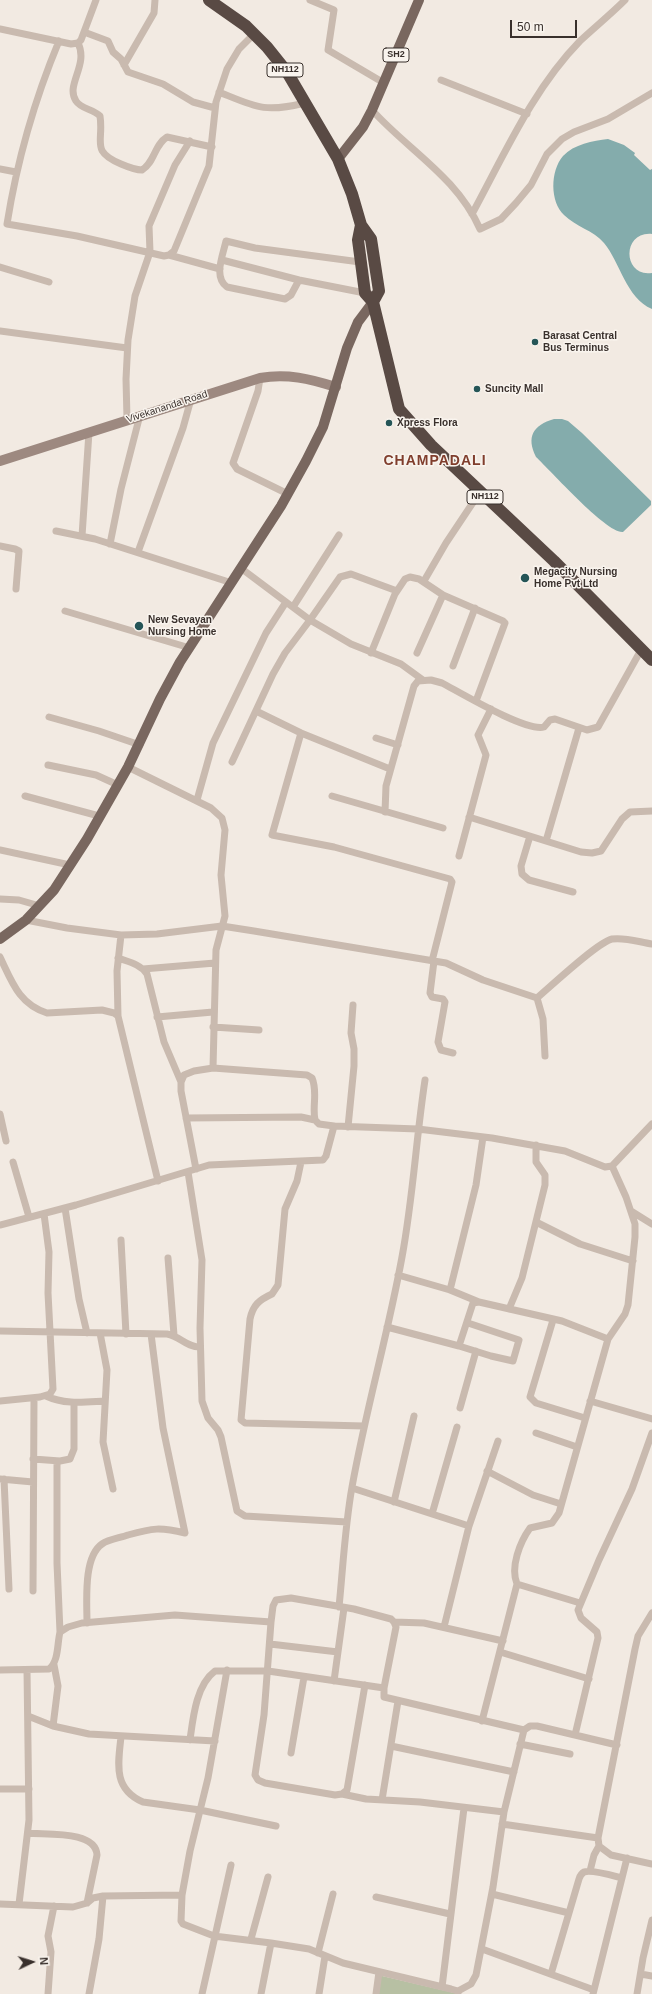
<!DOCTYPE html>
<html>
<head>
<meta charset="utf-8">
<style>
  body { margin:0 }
  #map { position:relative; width:652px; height:1994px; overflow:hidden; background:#f2eae2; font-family:Arial,sans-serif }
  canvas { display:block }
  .north { position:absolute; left:12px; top:1942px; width:40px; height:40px; -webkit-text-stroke:3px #f9f4ee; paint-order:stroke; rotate:86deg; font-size:11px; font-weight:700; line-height:16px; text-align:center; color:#39302c }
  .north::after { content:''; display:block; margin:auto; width:14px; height:18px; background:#39302c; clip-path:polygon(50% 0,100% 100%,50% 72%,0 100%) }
  .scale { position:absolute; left:510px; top:20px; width:67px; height:18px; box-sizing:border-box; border:2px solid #39302c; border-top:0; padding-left:5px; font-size:12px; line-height:14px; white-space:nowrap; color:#39302c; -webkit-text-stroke:3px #f9f4ee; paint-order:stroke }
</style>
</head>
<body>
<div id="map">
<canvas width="652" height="1994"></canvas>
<div class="north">N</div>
<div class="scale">50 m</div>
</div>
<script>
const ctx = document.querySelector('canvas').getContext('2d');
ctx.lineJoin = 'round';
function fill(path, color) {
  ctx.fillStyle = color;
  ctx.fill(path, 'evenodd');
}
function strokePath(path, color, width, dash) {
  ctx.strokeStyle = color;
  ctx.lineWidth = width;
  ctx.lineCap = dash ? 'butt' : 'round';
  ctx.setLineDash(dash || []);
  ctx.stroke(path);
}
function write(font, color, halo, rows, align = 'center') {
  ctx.font = font + ' Arial,sans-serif';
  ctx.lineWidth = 3;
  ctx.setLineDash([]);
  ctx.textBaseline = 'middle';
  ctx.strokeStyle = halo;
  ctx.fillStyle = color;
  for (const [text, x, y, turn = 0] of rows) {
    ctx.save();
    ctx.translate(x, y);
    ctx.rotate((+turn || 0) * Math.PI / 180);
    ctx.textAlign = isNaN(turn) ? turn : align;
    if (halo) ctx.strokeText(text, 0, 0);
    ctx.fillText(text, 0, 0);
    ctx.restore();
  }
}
fill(new Path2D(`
  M 378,1975 L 459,1994 L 374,1994 Z`), '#b7c0a3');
fill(new Path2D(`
  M 608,139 L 624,145 L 635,153 L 634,155 L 650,170 L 652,169 L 652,234 C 621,231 623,278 652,273 L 652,309 C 626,298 620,262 604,243 C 593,230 576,227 564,215 C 550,202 550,171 563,156 C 574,144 593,141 608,139 Z
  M 554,419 L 562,419 L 568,421 L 582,433 L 651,501 L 651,505 L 623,532 C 607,534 550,470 536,457 C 526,437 533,425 554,419 Z`), '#84acac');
strokePath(new Path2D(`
  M 310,0 L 334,10 L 328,50 L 384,83
  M 0,29 L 71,44 L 78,43 L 81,40 L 96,0
  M 84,32 L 108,41 L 113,52 L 121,59 L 128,72 L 163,84 L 193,102 L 215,108
  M 59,41 C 34,101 17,161 7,224 L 77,236 L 164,256 L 169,255 L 174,251 L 209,166 L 216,102 L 227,69 L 239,49 L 254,34
  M 78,43 C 89,65 65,85 76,101 C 81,109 93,109 100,116 C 104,142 90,151 121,164 C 128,167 135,170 142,170 C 155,162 154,145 167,137 L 212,147
  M 124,65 L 154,13 L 155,0
  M 441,80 L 527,114
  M 219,92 C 256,107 264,113 305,103
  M 372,110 C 408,150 457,177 480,229 L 501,219 L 516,203 L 531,185 L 547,154 L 562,139 L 574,132 L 608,119 L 652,93
  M 0,169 L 16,172
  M 472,214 C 504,155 533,89 580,41 C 595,27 611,14 625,0
  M 169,255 L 220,269
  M 222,260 L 299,280 L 365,293
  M 0,267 L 49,282
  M 299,280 L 291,295 L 285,299 L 227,287 C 213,277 223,255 226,241 L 255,248 L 360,262
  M 0,331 L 127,348
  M 260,378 L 258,391 L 233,463 L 237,469 L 288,494
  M 127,419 L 126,379 L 128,340 L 135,296 L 150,252 L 149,226 L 175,165 L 190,141
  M 56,531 L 95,539 L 232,583
  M 82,536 L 89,432
  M 110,544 L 121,489 L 140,415
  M 0,546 L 15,549 L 19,551 L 16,589
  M 138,552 L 183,428 L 191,399
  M 424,581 L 446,543 L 480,492
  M 397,591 L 351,574 L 340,577 L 310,620 L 351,644 L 401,664 L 423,680
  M 293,607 L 339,535
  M 65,611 L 190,648
  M 371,653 L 395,594 L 405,579 L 410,577 L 419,579 L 443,595 L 503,621 L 505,623 L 476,701
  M 417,653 L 443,595
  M 453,666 L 475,608
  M 256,711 L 301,733 L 390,769
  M 49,717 L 99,731 L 140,745
  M 301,733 L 272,835 L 334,847 L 450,879 L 452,882 L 432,961
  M 376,738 L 398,745
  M 232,762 L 273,674 L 285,653 L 310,620 L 242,569
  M 48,765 L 96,775 L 118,785
  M 128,767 L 211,808 L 222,818 L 225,830 L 221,875 L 225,916 L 216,950 L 213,1068 L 307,1075 L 312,1078 C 318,1092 312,1106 315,1120 L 319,1124 L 334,1126
  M 25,796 L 99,816
  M 332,796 L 443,828
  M 197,800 L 213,743 L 266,633 L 286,602
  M 385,812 L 386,786 L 414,686 L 418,681 L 431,680 L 442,683 C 461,693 526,732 544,727 L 550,720 L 555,719 L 587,730 L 598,727 L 641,650
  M 469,817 L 581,852 L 592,853 L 601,851 L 622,819 L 630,812 L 652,811
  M 530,836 L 521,866 L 522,874 L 529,880 L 573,892
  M 546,841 L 579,728
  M 0,850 L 70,865
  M 459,856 L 486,755 L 478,735 L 491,709
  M 0,899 L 19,900 L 40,906
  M 26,920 L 67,928 L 121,935 L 157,934 L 222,926 L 254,931 L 446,963 L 483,980 L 537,998
  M 0,957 C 12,982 19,1004 47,1013 L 102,1010 L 114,1013 L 118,1016 L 158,1181
  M 118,958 C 129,962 140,964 147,974 L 164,1042 L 181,1082
  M 434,961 L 430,993 L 432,997 L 443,999 L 445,1002 L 438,1042 L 441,1050 L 453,1053
  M 143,969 L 215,963
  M 118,1016 L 117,971 L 121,935
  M 157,1017 L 213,1012
  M 213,1027 L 259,1030
  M 545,1056 L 543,1019 L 537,998 C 551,986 598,942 612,939 C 625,937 639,942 652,944
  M 0,1114 L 6,1141
  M 186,1118 L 301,1117 L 315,1120
  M 348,1127 L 354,1066 L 354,1049 L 351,1033 L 353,1005
  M 13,1162 L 29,1217
  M 301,1162 L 297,1181 L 285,1209 L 278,1285 L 272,1294 C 259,1300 253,1305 250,1319 L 241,1420 L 245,1423 L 364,1426
  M 196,1169 L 181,1091 L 181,1082 L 184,1075 L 194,1071 L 213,1068
  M 188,1172 L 202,1260 L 200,1328 L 202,1401 L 208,1418 L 218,1430 L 221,1437 L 237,1511 L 245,1516 L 347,1522
  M 65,1208 L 79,1299 L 87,1333
  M 631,1211 L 652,1224
  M 536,1222 L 580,1244 L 633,1261
  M 0,1225 L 76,1205 L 209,1165 L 323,1160 L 326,1156 L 334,1126 L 418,1129 L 492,1138 L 565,1151 L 605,1167 L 612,1166 L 652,1124
  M 121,1240 L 126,1334
  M 168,1258 L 174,1335
  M 398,1275 L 450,1290 L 479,1302
  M 450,1290 L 476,1185 L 483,1137
  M 509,1309 L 522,1278 L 545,1185 L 545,1175 L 536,1162 L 536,1145
  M 553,1320 L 530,1397 L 536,1403 L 585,1418
  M 387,1327 L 459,1346 L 473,1303 L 479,1302 L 562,1321 L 608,1339
  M 0,1331 L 167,1334 C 180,1336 186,1347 200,1347
  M 100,1333 L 107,1370 L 103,1442 L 113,1489
  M 459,1346 L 491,1356 L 513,1361 L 519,1340 L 468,1323
  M 46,1396 C 65,1405 85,1402 105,1401
  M 0,1401 L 40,1397 L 50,1394 L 53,1389 L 48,1293 L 49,1252 L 44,1214
  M 590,1401 L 652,1419
  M 460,1408 L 476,1351
  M 536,1433 L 577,1447
  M 33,1459 L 60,1461 L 70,1459 L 74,1449 L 74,1403
  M 57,1461 L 57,1563 L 60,1632
  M 487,1471 L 533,1495 L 561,1504
  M 0,1479 L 33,1482
  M 4,1479 L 9,1589
  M 352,1488 L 469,1526
  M 394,1502 L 414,1416
  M 432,1514 L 457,1427
  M 33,1591 L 34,1398
  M 580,1603 L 517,1584 C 510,1567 520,1542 530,1528 L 552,1523 L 559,1513 L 608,1339 L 625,1314 L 628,1305 L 635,1237 L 635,1224 L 626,1197 L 612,1166
  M 339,1607 C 343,1567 345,1526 352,1487 C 366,1409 388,1334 402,1257 C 413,1198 416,1139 425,1080
  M 652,1613 L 638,1636 L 635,1649 L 598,1838 L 599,1846 L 611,1855 L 652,1864
  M 271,1622 L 273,1606 L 276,1600 L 291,1598 L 354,1609 L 391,1619 L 394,1622 L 396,1627 L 384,1688 L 384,1697 L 524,1730
  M 394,1622 L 424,1623 L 503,1641
  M 87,1623 C 87,1602 83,1557 102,1544 C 109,1539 120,1538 128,1535 C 153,1528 160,1527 185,1533 L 163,1428 L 151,1334
  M 444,1627 L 469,1526 L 498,1441
  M 270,1644 L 338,1652
  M 500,1652 L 589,1679
  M 0,1670 L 49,1669 C 59,1661 57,1644 60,1632 L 68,1627 L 82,1623 L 175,1615 L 271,1622 L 264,1715 L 255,1775 L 258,1780 L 265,1783 L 335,1795 L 342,1794 L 347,1790 L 365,1685
  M 227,1670 L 208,1778 L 190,1851 L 182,1895 L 181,1921 L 183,1924 L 214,1936 L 271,1943
  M 334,1681 L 344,1608
  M 28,1716 L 53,1726 L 89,1734 L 215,1741
  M 482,1721 L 517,1584
  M 53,1726 L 58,1686 L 54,1665
  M 575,1735 L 598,1638 L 597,1632 L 581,1618 L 578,1610 L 599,1560 L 632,1489 L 652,1433
  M 121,1737 C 118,1764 113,1789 143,1802 L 200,1810 L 276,1826
  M 190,1740 C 193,1718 196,1685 215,1671 L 268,1671 L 384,1688
  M 520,1744 L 570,1754
  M 391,1746 L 514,1772
  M 291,1753 L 304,1677
  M 0,1789 L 29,1789
  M 342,1794 L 366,1799 L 420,1802 L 504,1812
  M 382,1800 L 398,1701
  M 502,1824 L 598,1838
  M 28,1833 C 46,1835 96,1830 97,1855 L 87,1903
  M 590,1871 L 594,1855 L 599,1846
  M 492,1894 L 569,1913
  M 376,1897 L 450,1914
  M 0,1904 L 73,1907 L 87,1903 L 93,1898 L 103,1896 L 182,1895
  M 19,1904 L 29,1820 L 27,1670
  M 251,1939 L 268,1877
  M 482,1949 L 594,1990
  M 318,1953 L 333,1894
  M 551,1974 L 579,1879 C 580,1876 582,1873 584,1872 C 591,1869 614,1876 622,1878
  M 641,1974 L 652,1976
  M 442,1987 L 464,1808
  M 458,1991 L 471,1984 L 476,1975 L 493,1887 L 504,1812 L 524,1730 L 530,1726 L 537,1726 L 617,1745
  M 48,1994 L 51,1952 L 48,1936 L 54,1906
  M 89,1994 L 99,1939 L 103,1896
  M 202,1994 L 231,1865
  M 261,1994 L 271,1943 L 309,1949 L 343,1963 L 451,1989 L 458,1991 L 458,1994
  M 319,1994 L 325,1956
  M 376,1994 L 379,1972
  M 593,1994 L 627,1858
  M 637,1994 L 643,1958 L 652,1920`), '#c9baaf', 7);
strokePath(new Path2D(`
  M 0,461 L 260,378 C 287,373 310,379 336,387`), '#9d8980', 10);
strokePath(new Path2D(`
  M 338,159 L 363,127 L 372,110 L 419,0
  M 0,939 L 26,920 L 54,890 L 87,839 L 128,767 L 160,699 L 180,662 L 281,506 L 306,461 L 323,427 L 347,348 L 358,322 L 373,302`), '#79675f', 10);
strokePath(new Path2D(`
  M 209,0 L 246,26 L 267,47 L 287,72 L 338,159 L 352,194 L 361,225 L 371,239 L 379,291 L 373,302
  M 361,225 L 358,240 L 365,293 L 373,302 L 399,409 L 431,445 L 554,561 L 652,660`), '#594a44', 12);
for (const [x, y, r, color] of [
  [535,342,4,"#255557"],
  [477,389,4,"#255557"],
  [389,423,4,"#255557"],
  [525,578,5,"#255557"],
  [139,626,5,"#255557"]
]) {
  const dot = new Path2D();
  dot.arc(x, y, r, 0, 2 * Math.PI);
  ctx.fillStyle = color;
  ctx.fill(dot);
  strokePath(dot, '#f9f4ee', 1.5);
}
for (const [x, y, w] of [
  [396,55,26],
  [285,70,36],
  [485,497,36]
]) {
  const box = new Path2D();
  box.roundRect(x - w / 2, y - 7, w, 14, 3);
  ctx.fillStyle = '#f9f4ee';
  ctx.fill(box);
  strokePath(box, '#39302c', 1);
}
write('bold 9px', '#39302c', null, [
  ["SH2",396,55],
  ["NH112",285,70],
  ["NH112",485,497]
]);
write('bold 10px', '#39302c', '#f9f4ee', [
  ["Barasat Central",543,336],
  ["Bus Terminus",543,348],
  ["Suncity Mall",485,389],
  ["Xpress Flora",397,423],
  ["Megacity Nursing",534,572],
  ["Home Pvt Ltd",534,584],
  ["New Sevayan",148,620],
  ["Nursing Home",148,632]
], 'left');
write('10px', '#39302c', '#f9f4ee', [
  ["Vivekananda Road",167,407,-18]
]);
ctx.letterSpacing = '1px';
write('bold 14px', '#803e2d', '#f9f4ee', [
  ["CHAMPADALI",435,461]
]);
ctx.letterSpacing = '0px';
</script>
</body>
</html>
